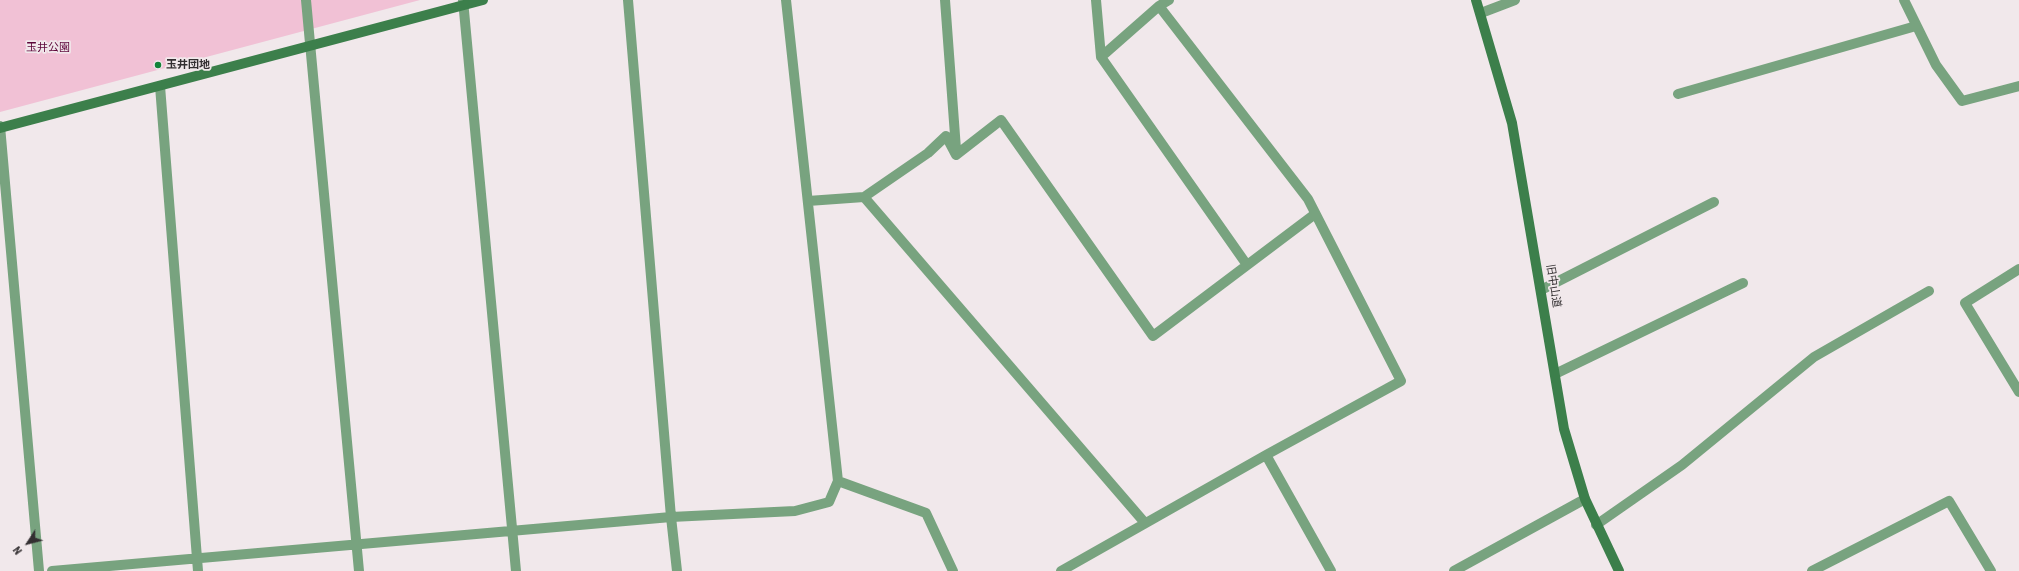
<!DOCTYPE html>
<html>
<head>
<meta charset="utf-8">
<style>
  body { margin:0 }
  #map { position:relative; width:2019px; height:571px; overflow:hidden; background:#f1e8eb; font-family:"Roboto Condensed",sans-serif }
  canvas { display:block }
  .north { position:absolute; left:8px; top:523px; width:40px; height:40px; -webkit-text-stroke:3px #f1e8eb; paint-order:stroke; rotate:234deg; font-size:11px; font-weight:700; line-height:16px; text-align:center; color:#332f31 }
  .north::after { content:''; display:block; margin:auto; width:14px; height:18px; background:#332f31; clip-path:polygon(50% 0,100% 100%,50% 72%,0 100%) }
</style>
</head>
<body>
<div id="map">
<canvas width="2019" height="571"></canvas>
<div class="north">N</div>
</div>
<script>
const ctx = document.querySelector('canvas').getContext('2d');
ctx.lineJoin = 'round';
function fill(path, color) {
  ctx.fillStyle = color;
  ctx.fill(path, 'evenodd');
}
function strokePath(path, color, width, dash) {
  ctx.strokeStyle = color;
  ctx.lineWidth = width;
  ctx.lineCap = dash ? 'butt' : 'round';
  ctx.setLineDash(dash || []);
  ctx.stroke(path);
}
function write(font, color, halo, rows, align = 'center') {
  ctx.font = font + ' "Roboto Condensed","Noto Sans JP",sans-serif';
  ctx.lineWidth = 3.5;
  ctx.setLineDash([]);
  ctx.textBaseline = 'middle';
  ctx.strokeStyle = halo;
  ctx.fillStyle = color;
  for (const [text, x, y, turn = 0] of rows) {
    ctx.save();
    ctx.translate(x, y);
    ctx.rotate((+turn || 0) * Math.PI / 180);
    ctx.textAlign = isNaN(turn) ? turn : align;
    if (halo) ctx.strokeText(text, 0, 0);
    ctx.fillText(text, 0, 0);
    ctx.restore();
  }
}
fill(new Path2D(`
  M 0,0 L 420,0 L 0,112 Z`), '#f1c1d5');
strokePath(new Path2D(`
  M 306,0 L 359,571
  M 463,0 L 516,571
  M 628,0 L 671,517 L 677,571
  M 945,0 L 956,149
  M 1096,0 L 1101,57 L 1159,6 L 1169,0
  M 1904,0 L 1936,65 L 1962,101 L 2019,86
  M 1481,13 L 1515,0
  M 1101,57 L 1247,265
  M 160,86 L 198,571
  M 1678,94 L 1916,26
  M 0,126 L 39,571
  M 864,197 L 928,153 L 946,136 L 956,155 L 1001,120 L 1153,336 L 1315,214
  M 808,201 L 864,197 L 1145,523
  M 2019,269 L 1965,303 L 2019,392
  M 1541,290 L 1714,202
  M 1555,374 L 1743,283
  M 1266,455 L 1331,571
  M 838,481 L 926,513 L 953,571
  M 1596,525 L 1682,465 L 1814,357 L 1929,291
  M 52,571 L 671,517 L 795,511 L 829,502 L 838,481 L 786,0
  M 1061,571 L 1266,455 L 1401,381 L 1308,199 L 1159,6
  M 1454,571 L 1585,499
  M 1812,571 L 1949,501 L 1991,571`), '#78a37f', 10);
strokePath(new Path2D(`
  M 1476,0 L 1512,123 L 1564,429 L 1585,499 L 1619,571
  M 0,128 L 483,0`), '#3c7f4b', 10);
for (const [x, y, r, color] of [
  [158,65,4,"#128239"]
]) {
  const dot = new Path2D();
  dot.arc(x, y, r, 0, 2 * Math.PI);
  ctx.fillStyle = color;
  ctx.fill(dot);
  strokePath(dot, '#f1e8eb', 1.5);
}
write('11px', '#5d063a', '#f1e8eb', [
  ["玉井公園",48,48]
]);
write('bold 11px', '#332f31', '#f1e8eb', [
  ["玉井団地",166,65]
], 'left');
write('11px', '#332f31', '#f1e8eb', [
  ["旧中山道",1553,286,81]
]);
</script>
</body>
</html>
